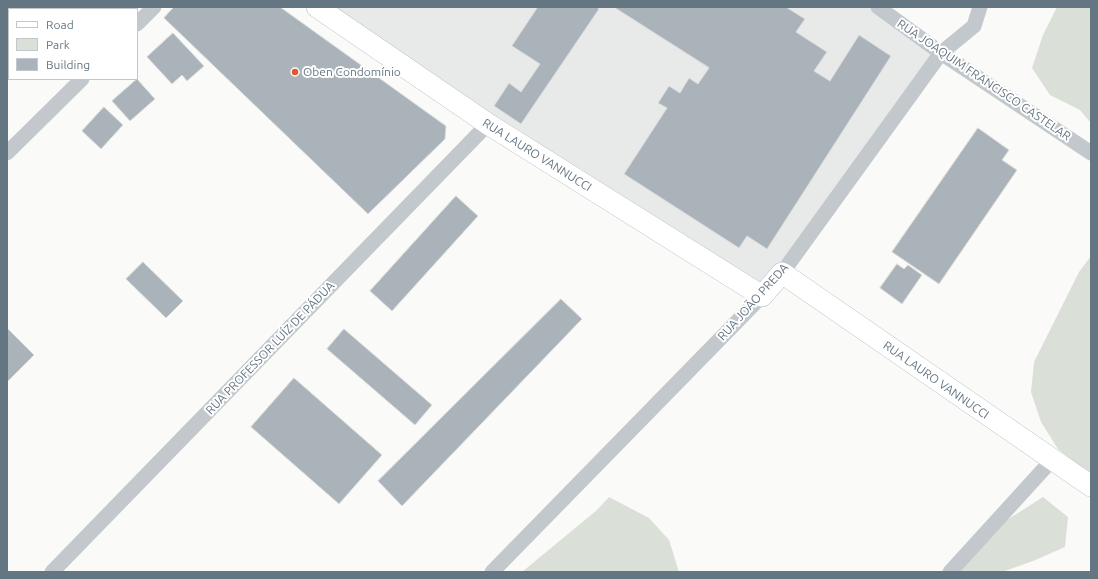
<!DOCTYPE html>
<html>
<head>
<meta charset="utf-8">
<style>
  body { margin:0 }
  #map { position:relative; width:1098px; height:579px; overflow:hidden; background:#fafaf8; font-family:Ubuntu,sans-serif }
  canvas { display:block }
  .frame { position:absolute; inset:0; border:8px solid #657683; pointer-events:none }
  .legend { position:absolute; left:8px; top:8px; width:130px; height:72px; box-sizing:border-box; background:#fff; border:1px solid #c1c8cd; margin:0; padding:5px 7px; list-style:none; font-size:12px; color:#657683 }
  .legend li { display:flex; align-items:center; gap:8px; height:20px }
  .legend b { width:20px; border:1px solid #c1c8cd }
</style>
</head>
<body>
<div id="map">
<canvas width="1098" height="579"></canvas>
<div class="frame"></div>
<ul class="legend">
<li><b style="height:5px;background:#fff"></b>Road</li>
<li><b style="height:11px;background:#dadfd7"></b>Park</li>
<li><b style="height:11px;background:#aab3b9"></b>Building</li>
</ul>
</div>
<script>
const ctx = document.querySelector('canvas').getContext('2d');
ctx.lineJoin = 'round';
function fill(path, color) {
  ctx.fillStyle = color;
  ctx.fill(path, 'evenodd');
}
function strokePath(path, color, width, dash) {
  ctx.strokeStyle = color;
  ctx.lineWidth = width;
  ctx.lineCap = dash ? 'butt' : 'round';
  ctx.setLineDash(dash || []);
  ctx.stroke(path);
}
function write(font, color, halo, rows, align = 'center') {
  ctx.font = font + ' Ubuntu,sans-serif';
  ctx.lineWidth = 4;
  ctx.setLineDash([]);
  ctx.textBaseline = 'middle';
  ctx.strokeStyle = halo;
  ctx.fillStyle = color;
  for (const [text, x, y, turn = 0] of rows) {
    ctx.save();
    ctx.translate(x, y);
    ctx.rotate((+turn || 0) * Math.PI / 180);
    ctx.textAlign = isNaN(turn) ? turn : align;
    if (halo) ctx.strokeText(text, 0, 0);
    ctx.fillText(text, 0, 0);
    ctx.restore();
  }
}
fill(new Path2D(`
  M 320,7 L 874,7 L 941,53 L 762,296 Z`), '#e8e9e9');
fill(new Path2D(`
  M 1057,7 L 1091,7 L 1091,123 L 1080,110 L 1050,95 L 1032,68 L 1043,35 Z
  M 1091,256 L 1091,472 L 1081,467 L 1058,449 L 1041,422 L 1031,392 L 1034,362 L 1079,272 Z
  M 609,497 L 649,518 L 669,540 L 679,572 L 522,572 L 597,510 Z
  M 1043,497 L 1068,517 L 1065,547 L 1033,561 L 1002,572 L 941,572 C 970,541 1008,520 1043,497 Z`), '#dadfd7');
const building = new Path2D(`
  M 174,7 L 280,7 L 446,126 L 445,139 L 368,214 L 164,18 Z
  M 538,7 L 597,7 L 599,9 L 521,124 L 494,106 L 509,83 L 521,92 L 540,64 L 512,46 Z
  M 614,7 L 786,7 L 805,19 L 796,32 L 827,52 L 814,71 L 830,81 L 859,35 L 891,56 L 767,249 L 747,236 L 739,248 L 624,174 L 667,108 L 658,103 L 669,86 L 680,93 L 689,78 L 698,84 L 709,68 Z
  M 173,33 L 204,66 L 187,81 L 182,75 L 172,84 L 147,57 Z
  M 137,79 L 155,99 L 130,121 L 112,101 Z
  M 104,107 L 123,125 L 101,149 L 82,131 Z
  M 978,128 L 1009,150 L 1002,160 L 1017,170 L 939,284 L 892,252 Z
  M 456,196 L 478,216 L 392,311 L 370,291 Z
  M 143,262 L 183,301 L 166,318 L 126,279 Z
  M 897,264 L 904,269 L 908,265 L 922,275 L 902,304 L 880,288 Z
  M 561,299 L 582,319 L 402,506 L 378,481 Z
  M 7,328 L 34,355 L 7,382 Z
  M 344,329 L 432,405 L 415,425 L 327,349 Z
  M 294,378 L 382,455 L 339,504 L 251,427 Z`);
fill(building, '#aab3b9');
strokePath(building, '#dcdcda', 1);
const secondary = new Path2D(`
  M 317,7 L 488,124 L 762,296 L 782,273 L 1091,486`);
strokePath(secondary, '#b3babf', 22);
strokePath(new Path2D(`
  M 878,7 L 941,53 L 1091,153
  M 137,24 L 154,7
  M 7,153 L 82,79
  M 782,273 L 941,53 L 974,26 L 980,7
  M 52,572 L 488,124
  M 492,572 L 762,296
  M 950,572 L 1052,460`), '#c3c8cc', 15);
strokePath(secondary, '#fff', 21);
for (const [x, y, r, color] of [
  [295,72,4,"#e4572e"]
]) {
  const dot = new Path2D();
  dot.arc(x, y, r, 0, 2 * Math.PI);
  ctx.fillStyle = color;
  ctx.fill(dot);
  strokePath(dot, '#fff', 1.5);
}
write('12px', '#657683', '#fff', [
  ["Oben Condomínio",303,72]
], 'left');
write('12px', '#657683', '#fff', [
  ["RUA JOAQUIM FRANCISCO CASTELAR",984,80,34],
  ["RUA LAURO VANNUCCI",537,155,32],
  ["RUA JOÃO PREDA",753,302,-48],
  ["RUA PROFESSOR LUÍZ DE PÁDUA",270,348,-46],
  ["RUA LAURO VANNUCCI",936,380,35]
]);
</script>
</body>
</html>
